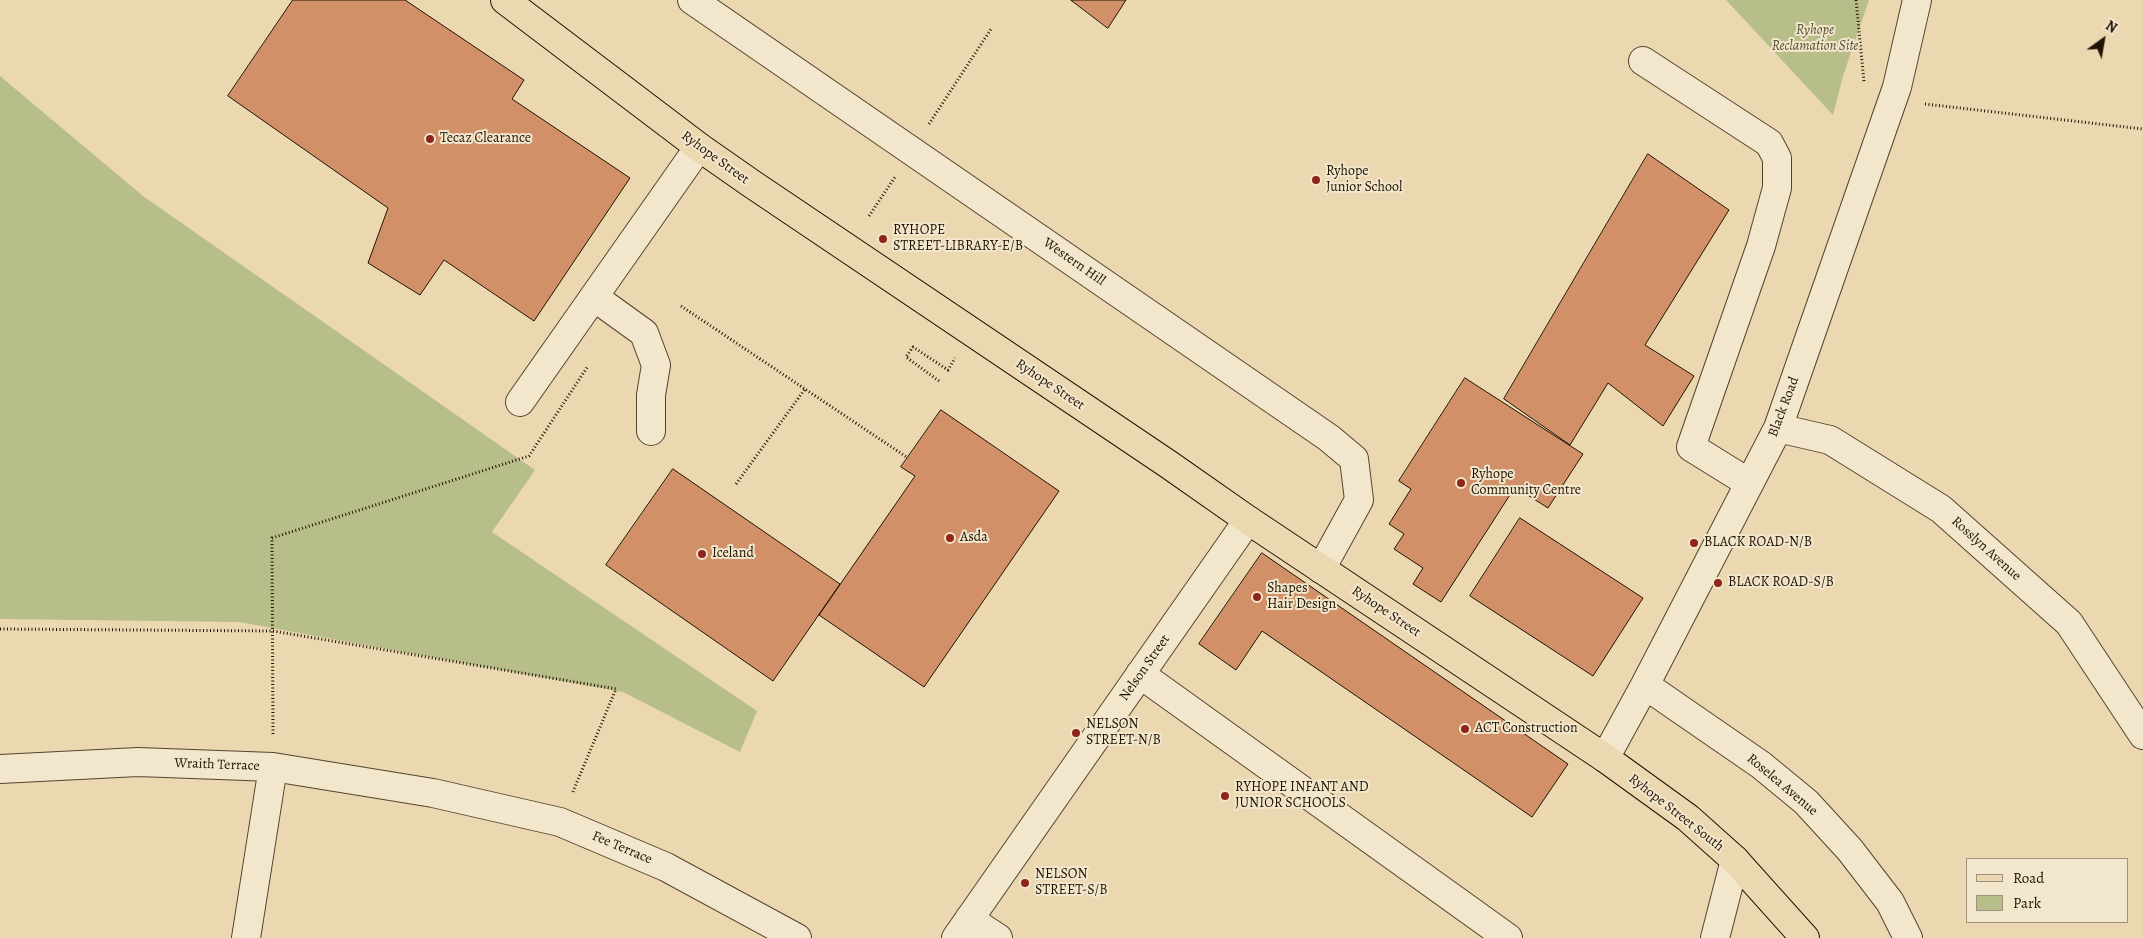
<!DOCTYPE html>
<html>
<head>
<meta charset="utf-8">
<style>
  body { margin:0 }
  #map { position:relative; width:2143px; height:938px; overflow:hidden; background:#ebd8b1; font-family:Alegreya,serif }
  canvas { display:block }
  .legend { position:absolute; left:1966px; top:858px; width:162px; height:65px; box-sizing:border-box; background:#f2e6cc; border:1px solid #9e927c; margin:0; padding:6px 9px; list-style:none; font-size:15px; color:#211303 }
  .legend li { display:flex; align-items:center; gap:10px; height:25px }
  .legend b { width:25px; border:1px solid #9e927c }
  .north { position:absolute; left:2078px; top:15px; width:50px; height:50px; -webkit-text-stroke:4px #f2e6cc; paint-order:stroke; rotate:32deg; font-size:14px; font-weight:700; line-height:20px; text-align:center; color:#211303 }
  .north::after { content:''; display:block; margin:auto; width:18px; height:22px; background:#211303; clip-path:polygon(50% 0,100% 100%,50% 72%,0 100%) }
</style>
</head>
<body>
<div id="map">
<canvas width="2143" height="938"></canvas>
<ul class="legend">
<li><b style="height:6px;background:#ebd8b1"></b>Road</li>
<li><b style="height:14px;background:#b8be8a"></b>Park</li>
</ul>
<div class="north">N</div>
</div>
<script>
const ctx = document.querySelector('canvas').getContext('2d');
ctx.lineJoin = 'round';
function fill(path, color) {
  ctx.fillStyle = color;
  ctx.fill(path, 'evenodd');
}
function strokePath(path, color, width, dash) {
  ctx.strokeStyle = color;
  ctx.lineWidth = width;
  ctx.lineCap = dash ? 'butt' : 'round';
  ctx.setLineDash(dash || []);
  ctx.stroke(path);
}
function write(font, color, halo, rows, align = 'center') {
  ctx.font = font + ' Alegreya,serif';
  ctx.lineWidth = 4;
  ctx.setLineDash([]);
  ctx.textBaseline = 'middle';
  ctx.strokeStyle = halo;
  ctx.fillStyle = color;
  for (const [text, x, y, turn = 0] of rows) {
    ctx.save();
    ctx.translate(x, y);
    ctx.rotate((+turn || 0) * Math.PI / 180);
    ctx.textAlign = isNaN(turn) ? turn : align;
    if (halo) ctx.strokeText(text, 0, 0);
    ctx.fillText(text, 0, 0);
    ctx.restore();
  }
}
fill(new Path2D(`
  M 1726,0 L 1869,0 L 1843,76 L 1833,115 Z
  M 0,76 L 143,196 L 535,470 L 492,532 L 757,711 L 740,752 L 623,692 L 239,622 L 0,619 Z`), '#b8be8a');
const building = new Path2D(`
  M 293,0 L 405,0 L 524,80 L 512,99 L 630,178 L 534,321 L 444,260 L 420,295 L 368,263 L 388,208 L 228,96 Z
  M 1071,0 L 1126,0 L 1108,28 Z
  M 1648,154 L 1729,210 L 1645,345 L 1694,376 L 1663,426 L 1608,383 L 1570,445 L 1504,399 Z
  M 1465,378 L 1583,454 L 1548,508 L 1515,487 L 1441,602 L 1413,584 L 1423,568 L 1394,549 L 1404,534 L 1389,524 L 1411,489 L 1399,481 Z
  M 941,410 L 1059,491 L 924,687 L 819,615 L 915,476 L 901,467 Z
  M 673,469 L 840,584 L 773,681 L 606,565 Z
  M 1520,518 L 1643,598 L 1593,676 L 1470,596 Z
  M 1262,553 L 1568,764 L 1532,817 L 1262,631 L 1236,670 L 1199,644 Z`);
fill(building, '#d29068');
strokePath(building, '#211303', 1);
const minor = new Path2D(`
  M 692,0 L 1329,438 L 1354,459 L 1359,500 L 1321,569
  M 1643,61 L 1769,143 L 1777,158 L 1777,188 L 1761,246 L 1691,447 L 1749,483
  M 594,297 L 644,333 L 656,365 L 651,395 L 651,431
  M 520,402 L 699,147
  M 1778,428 L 1830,440 L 1941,509 L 2069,623 L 2143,735
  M 1140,674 L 1508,938
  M 1645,685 L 1761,765 L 1806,802 L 1850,850 L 1890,902 L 1908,938
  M 1605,758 L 1645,685 L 1778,428 L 1897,87 L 1917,0
  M 0,769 L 138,762 L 273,767 L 433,793 L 560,822 L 666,867 L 797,938
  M 969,919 L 998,938
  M 246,938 L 273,767
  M 956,938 L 1248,520
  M 1715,938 L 1735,860`);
const major = new Path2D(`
  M 505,0 L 699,147 L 752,184 L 1168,464 L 1248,520 L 1605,758 L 1688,818 L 1735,860 L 1805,938`);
strokePath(minor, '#54442e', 30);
strokePath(major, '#211303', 30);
strokePath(new Path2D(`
  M 1856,0 L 1864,82
  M 1925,104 L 2143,129
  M 929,124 L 991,29
  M 869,216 L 895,177
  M 681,306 L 908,458
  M 939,381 L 906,357 L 913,347 L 948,370 L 955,358
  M 736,484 L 805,389
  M 0,629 L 273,631 L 616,689 L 572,794
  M 273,734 L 272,538 L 529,456 L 588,366`), '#211303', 3, [1, 2.5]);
strokePath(minor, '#f2e6cc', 28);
strokePath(major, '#ebd8b1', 28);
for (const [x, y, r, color] of [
  [430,139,5,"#8f2418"],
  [1316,180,5,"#8f2418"],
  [883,239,5,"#8f2418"],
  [1461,483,5,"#8f2418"],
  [950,538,5,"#8f2418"],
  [1694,543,5,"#8f2418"],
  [702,554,5,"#8f2418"],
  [1718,583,5,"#8f2418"],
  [1257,597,5,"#8f2418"],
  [1465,729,5,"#8f2418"],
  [1076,733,5,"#8f2418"],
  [1225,796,5,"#8f2418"],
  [1025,883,5,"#8f2418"]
]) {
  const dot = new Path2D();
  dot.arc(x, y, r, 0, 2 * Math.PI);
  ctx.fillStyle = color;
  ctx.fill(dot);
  strokePath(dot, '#f2e6cc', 2);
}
write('italic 14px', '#564f32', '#f2e6cc', [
  ["Ryhope",1815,31],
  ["Reclamation Site",1815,47]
]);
write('14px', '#211303', '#f2e6cc', [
  ["Tecaz Clearance",440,139],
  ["Ryhope",1326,172],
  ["Junior School",1326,188],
  ["RYHOPE",893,231],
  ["STREET-LIBRARY-E/B",893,247],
  ["Ryhope",1471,475],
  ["Community Centre",1471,491],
  ["Asda",960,538],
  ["BLACK ROAD-N/B",1704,543],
  ["Iceland",712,554],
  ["BLACK ROAD-S/B",1728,583],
  ["Shapes",1267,589],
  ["Hair Design",1267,605],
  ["NELSON",1086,725],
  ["STREET-N/B",1086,741],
  ["ACT Construction",1475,729],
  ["RYHOPE INFANT AND",1235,788],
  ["JUNIOR SCHOOLS",1235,804],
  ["NELSON",1035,875],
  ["STREET-S/B",1035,891]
], 'left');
write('14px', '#211303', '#f2e6cc', [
  ["Ryhope Street",715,158,36],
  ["Western Hill",1074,262,35],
  ["Ryhope Street",1050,385,34],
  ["Black Road",1784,407,-69],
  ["Rosslyn Avenue",1986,549,42],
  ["Ryhope Street",1386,612,34],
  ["Nelson Street",1145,668,-55],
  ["Wraith Terrace",217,765,2],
  ["Roselea Avenue",1782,785,40],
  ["Ryhope Street South",1676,813,38],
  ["Fee Terrace",622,848,23]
]);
</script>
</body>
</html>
